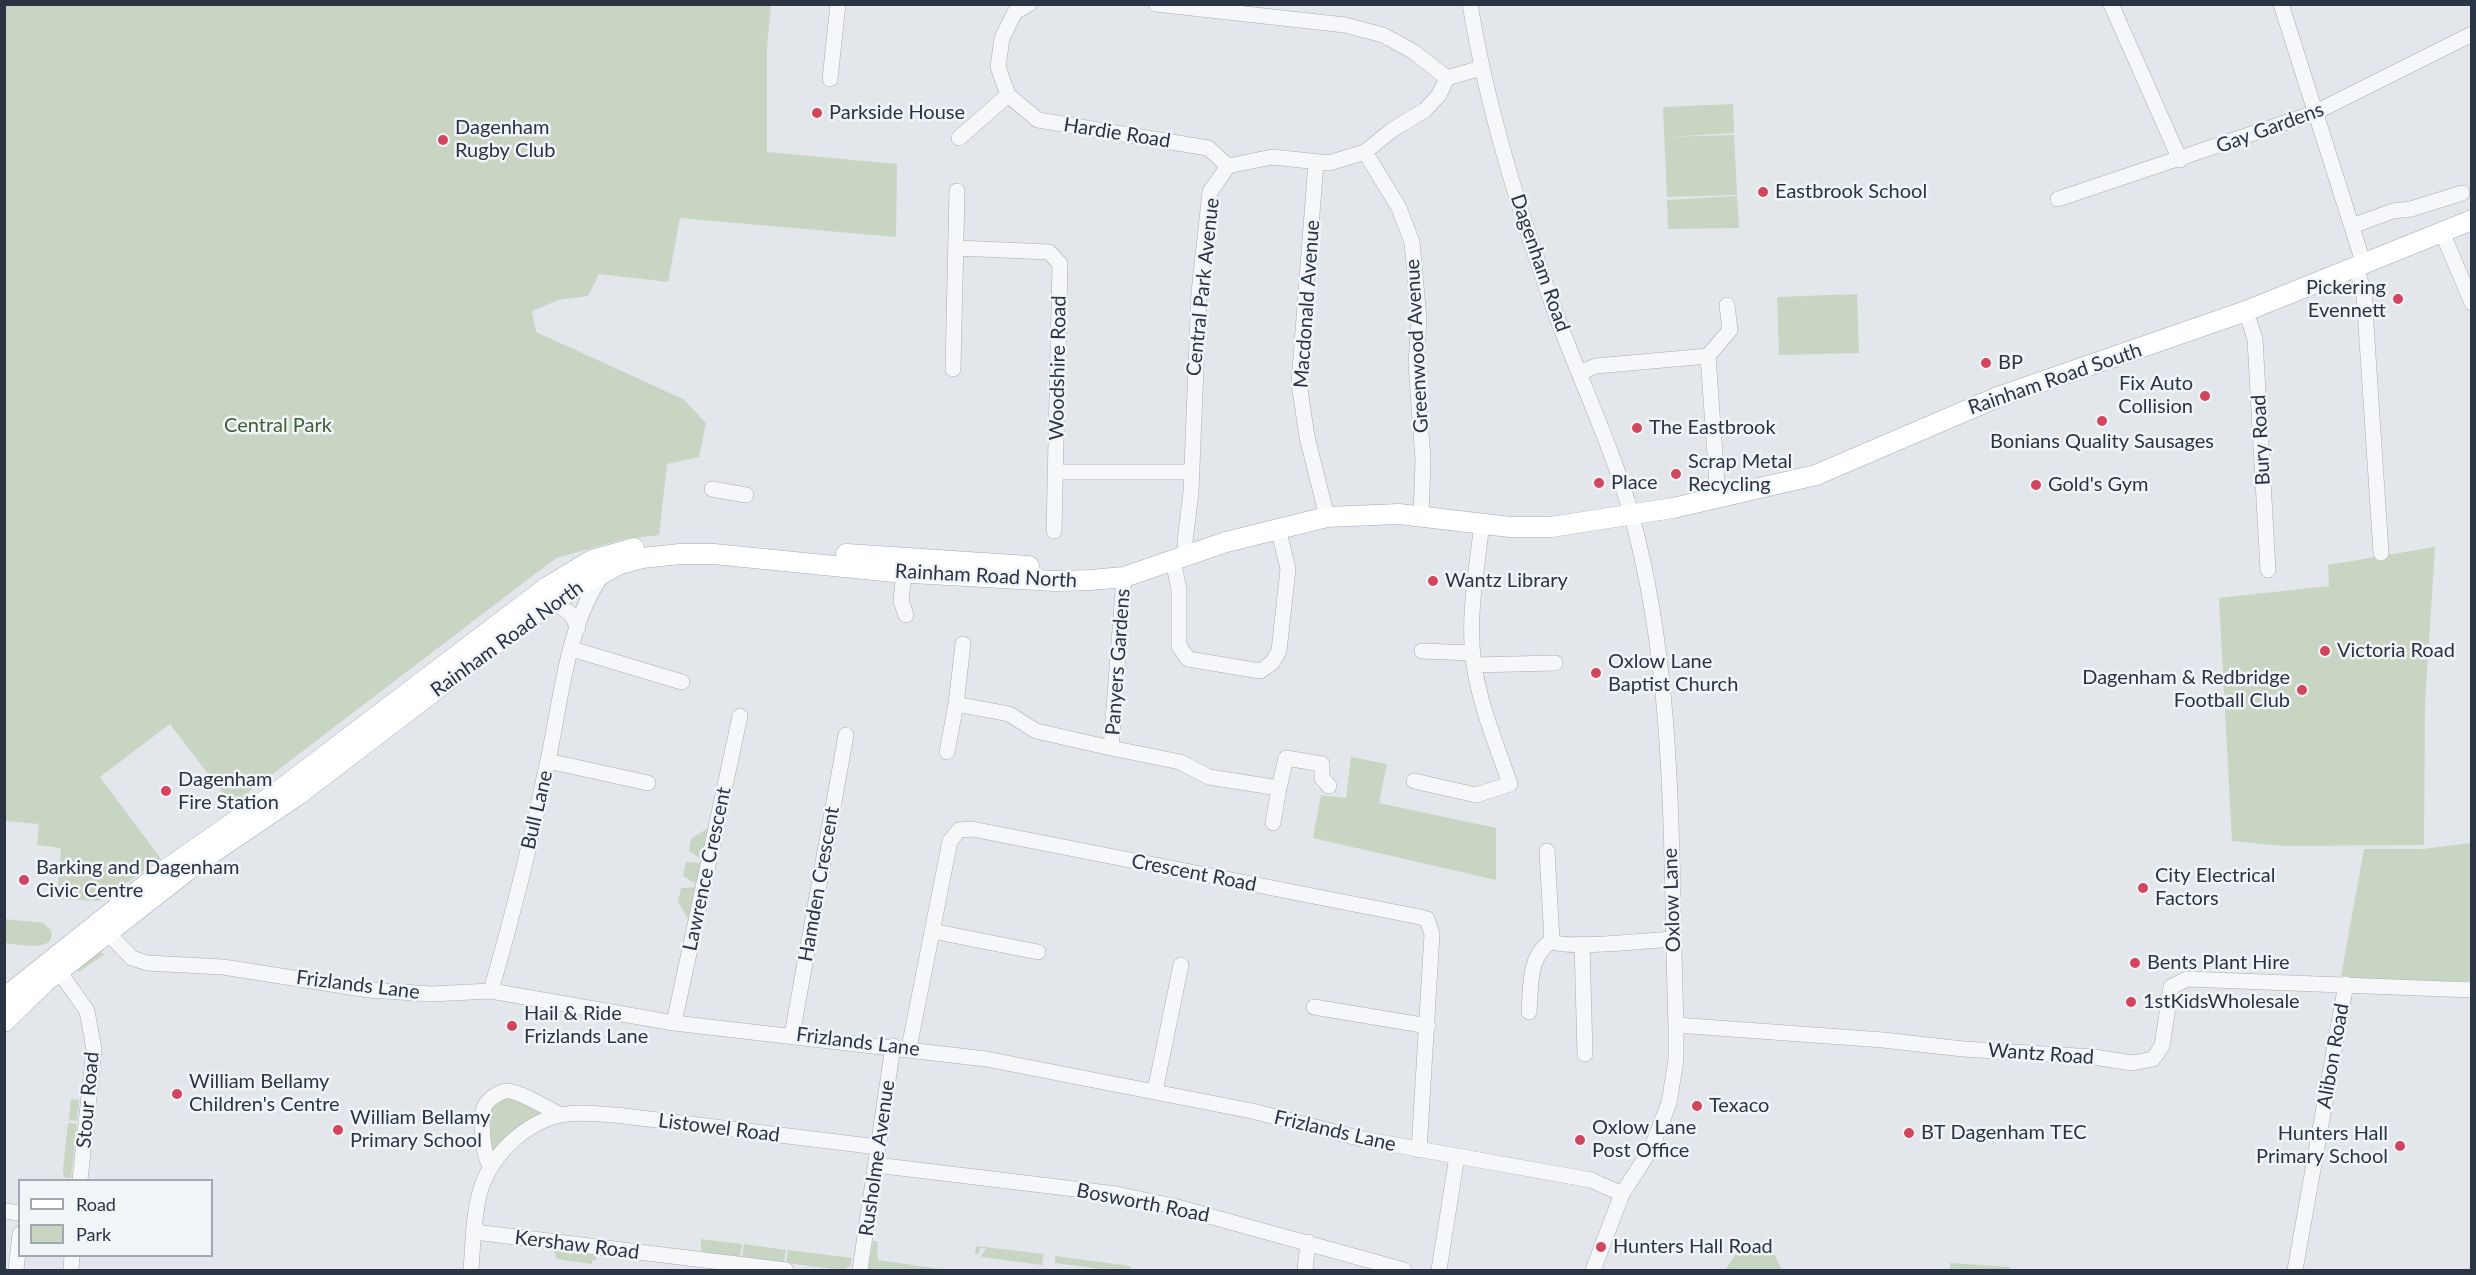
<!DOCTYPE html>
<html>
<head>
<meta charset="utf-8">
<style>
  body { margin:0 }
  #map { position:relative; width:2476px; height:1275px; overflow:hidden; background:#e3e6eb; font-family:Lato,sans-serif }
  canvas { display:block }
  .frame { position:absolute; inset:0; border:6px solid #2a3444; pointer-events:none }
  .legend { position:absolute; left:18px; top:1179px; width:195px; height:78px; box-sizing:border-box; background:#f2f5f8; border:2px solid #a2a8b0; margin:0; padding:8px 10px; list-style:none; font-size:18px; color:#2a3444 }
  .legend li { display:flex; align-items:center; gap:12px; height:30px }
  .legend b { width:30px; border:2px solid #a2a8b0 }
</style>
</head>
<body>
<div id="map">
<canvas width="2476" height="1275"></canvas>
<div class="frame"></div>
<ul class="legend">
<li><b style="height:8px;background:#fff"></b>Road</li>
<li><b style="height:16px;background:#c8d5c3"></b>Park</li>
</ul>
</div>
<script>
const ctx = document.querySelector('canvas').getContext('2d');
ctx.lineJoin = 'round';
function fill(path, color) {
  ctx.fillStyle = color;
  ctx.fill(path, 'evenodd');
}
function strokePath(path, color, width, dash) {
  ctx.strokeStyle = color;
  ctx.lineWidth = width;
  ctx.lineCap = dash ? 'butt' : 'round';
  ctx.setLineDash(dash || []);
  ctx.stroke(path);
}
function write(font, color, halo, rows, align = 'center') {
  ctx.font = font + ' Lato,sans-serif';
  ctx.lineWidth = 5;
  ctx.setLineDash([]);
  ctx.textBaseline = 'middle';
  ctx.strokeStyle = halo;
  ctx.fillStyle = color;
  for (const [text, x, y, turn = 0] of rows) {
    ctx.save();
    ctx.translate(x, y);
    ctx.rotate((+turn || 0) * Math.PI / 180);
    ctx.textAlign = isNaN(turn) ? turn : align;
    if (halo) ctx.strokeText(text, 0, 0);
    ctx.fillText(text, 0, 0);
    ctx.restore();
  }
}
fill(new Path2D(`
  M 4,5 L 771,5 L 767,48 L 767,152 L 897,164 L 896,237 L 680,218 L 668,282 L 599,274 L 588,296 L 558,300 L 532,311 L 536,332 L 683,399 L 706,423 L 699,457 L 667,464 L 659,535 L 625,539 L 556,558 L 232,805 L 170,724 L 100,777 L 161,859 L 100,901 L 57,899 L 61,848 L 37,845 L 39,824 L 5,821 Z
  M 1733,104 L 1734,133 L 1666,137 L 1734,135 L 1737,195 L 1667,197 L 1663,107 Z
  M 1737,196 L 1739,228 L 1668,229 L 1667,200 Z
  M 1857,294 L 1859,353 L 1779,355 L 1777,297 Z
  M 2435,547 L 2425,703 L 2424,845 L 2284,846 L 2232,841 L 2219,598 L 2329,586 L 2328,565 Z
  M 1351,757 L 1387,764 L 1379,803 L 1496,828 L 1496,880 L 1313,838 L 1321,795 L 1346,798 Z
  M 708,828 L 701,859 L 689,851 L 691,839 Z
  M 2471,843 L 2471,981 L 2405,982 L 2341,976 L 2364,849 L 2423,849 Z
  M 686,862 L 701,863 L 696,884 L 683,876 Z
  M 696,887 L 688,919 L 678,902 L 681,888 Z
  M 5,919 L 43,923 L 51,930 C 57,954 18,944 5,943 Z
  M 98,952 L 105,954 L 79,972 L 78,970 Z
  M 506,1095 L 545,1113 L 515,1129 L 491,1155 L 490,1105 Z
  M 71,1099 L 79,1100 L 77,1121 L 69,1120 Z
  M 68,1123 L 77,1124 L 71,1178 L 64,1177 L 63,1170 Z
  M 701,1239 L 742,1244 L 740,1258 L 705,1253 L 701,1250 Z
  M 873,1241 L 877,1241 L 878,1260 L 947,1270 L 868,1270 Z
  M 1745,1241 L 1768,1242 L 1782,1270 L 1725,1270 Z
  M 744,1244 L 786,1250 L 784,1263 L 742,1258 Z
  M 976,1246 L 1044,1254 L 1042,1265 L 981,1257 L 986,1248 L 980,1248 L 979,1254 L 975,1254 Z
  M 554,1249 L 596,1254 L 596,1260 L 592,1260 L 592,1264 L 556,1259 Z
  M 788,1250 L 852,1258 L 850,1266 L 842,1270 L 786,1263 Z
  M 1055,1256 L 1130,1266 L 1130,1270 L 1108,1270 L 1055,1263 Z
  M 1950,1263 L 2010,1267 L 2010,1270 L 1950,1270 Z`), '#c8d5c3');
const minor = new Path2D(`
  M 1029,4 L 1015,12 L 1002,38 L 998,67 L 1008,95 L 1038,120 L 1208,148 L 1228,166
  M 1156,4 L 1345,25 L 1383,35 L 1414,52 L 1447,78
  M 1470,4 C 1487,108 1519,210 1554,309 C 1579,378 1612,446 1632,517 C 1677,681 1670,855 1676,1025 L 1676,1060 L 1669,1103 L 1651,1149 L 1622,1194 L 1593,1270
  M 2111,4 L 2180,160
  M 2281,4 L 2364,265
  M 830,79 L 838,4
  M 959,138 L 1008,95
  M 1365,152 L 1399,208 L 1412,242 L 1419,319 L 1416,363 L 1423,460 L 1421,516
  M 1316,162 L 1299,383 L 1307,437 L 1327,517
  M 2058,199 L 2314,113 L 2472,34
  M 2352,226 L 2393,211 L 2411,209 L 2462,193
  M 2442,232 L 2472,303
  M 957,248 L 1049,252 L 1060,264 L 1054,531
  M 2357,269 L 2364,294 L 2381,553
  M 2246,311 L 2255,339 L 2268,570
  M 1708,356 L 1730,330 L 1727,305
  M 953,369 L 957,191
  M 1579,373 L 1596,366 L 1708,356 L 1718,498
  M 1056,472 L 1192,472
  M 712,489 L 746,495
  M 1186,556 L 1185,541 L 1191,492 L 1199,292 L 1210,192 L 1228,166 L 1272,157 L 1329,163 L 1365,152 L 1392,130 L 1425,110 L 1439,95 L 1447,78 L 1481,68
  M 1173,560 L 1179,590 L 1179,646 L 1188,659 L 1260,671 L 1272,663 L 1279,651 L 1288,569 L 1278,528
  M 904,572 L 901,601 L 906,615
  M 1124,577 L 1111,748 L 1180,762 L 1209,777 L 1279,788 L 1286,758 L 1322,764 L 1322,778 L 1329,786
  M 552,601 L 571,614 L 578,628
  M 572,649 L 682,682
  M 1422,651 L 1473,653
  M 1474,665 L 1555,663
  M 956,704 L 963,644
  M 947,752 L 956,704 L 1009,714 L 1036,731 L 1111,748
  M 548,761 L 648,783
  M 1414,781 L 1476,795 L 1510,784 C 1497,746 1480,706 1474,665 C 1467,617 1477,570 1482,522
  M 1273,823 L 1279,788
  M 1547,851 L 1552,941
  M 100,925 L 132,958 L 147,963 L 223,967 L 369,990 L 431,994 L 491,991 L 674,1023 L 986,1059 L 1252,1111 L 1362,1139 L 1591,1180 L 1622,1194
  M 932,931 L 1038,952
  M 1552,941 C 1564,950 1653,940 1673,939
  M 1582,944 L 1585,1054
  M 54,964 L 87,1011 L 94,1049 L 80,1180
  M 491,991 C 513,915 532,838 548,760 C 561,702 567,621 604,573
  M 1314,1007 L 1428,1026
  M 1529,1012 C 1531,987 1528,955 1552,941
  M 674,1023 L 740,716
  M 1676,1025 L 1883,1040 L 1963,1049 L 2094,1057 L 2132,1063 L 2153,1059 L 2162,1046 L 2171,987 L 2187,979 L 2472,990
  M 792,1035 L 846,735
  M 909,1048 L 950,841 L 959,830 L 972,829 L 1420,917 L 1427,919 L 1432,934 L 1419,1150
  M 1155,1091 L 1181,965
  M 876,1165 L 1116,1194 L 1173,1206 L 1404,1270
  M 491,1166 C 483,1160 480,1118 484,1108 C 486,1101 497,1093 505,1091 C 516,1089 549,1109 560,1115
  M 4,1211 L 20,1213
  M 475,1232 L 786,1270
  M 16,1270 L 20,1234
  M 71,1270 L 72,1256
  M 471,1270 C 473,1245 473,1217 480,1192 C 490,1156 524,1123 561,1115 C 579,1111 598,1114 616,1115 L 878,1147
  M 860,1270 L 893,1046
  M 1305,1270 L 1308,1242
  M 1439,1270 L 1457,1156
  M 2295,1270 L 2346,984`);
const major = new Path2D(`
  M 846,554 L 1029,566
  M 4,998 L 158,875 L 277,792 L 547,587 L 592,560 L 634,548
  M 4,1022 L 44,983 L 196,864 L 298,795 L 552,601 L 620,564 L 642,558 L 680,554 L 714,554 L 894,572 L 1056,581 L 1091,580 L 1124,577 L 1226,542 L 1327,517 L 1399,514 L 1510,527 L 1551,527 L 1673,508 L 1816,475 L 1998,397 L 2246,311 L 2472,220`);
strokePath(minor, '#a8adb6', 16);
strokePath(major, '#a1abb7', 21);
strokePath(minor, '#f6f7f9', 15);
strokePath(major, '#fff', 20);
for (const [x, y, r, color] of [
  [817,113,6,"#d3455c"],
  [443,140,6,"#d3455c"],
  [1763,192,6,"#d3455c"],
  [2398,299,6,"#d3455c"],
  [1986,363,6,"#d3455c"],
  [2205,396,6,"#d3455c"],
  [2102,421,6,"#d3455c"],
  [1637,428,6,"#d3455c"],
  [1676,474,6,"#d3455c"],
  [1599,483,6,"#d3455c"],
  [2036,485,6,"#d3455c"],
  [1433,581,6,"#d3455c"],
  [2325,651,6,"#d3455c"],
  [1596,673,6,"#d3455c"],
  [2302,690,6,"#d3455c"],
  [166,791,6,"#d3455c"],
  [24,880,6,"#d3455c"],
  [2143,888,6,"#d3455c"],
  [2135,963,6,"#d3455c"],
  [2131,1002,6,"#d3455c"],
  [512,1026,6,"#d3455c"],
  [177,1094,6,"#d3455c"],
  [1697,1106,6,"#d3455c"],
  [338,1130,6,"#d3455c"],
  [1909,1133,6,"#d3455c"],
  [1580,1140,6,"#d3455c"],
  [2400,1146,6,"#d3455c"],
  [1601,1247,6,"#d3455c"]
]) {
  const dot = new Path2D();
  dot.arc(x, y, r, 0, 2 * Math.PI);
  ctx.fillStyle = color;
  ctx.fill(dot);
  strokePath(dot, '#f2f5f8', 2);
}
write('20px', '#2a3444', '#f2f5f8', [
  ["Parkside House",829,113],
  ["Dagenham",455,128],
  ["Rugby Club",455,151],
  ["Eastbrook School",1775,192],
  ["Pickering",2386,288,"right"],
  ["Evennett",2386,311,"right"],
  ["BP",1998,363],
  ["Fix Auto",2193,384,"right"],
  ["Collision",2193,407,"right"],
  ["The Eastbrook",1649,428],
  ["Bonians Quality Sausages",2102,442,"center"],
  ["Scrap Metal",1688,462],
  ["Recycling",1688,485],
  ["Place",1611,483],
  ["Gold's Gym",2048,485],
  ["Wantz Library",1445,581],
  ["Victoria Road",2337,651],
  ["Oxlow Lane",1608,662],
  ["Baptist Church",1608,685],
  ["Dagenham & Redbridge",2290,678,"right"],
  ["Football Club",2290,701,"right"],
  ["Dagenham",178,780],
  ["Fire Station",178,803],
  ["Barking and Dagenham",36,868],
  ["Civic Centre",36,891],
  ["City Electrical",2155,876],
  ["Factors",2155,899],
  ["Bents Plant Hire",2147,963],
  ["1stKidsWholesale",2143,1002],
  ["Hail & Ride",524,1014],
  ["Frizlands Lane",524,1037],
  ["William Bellamy",189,1082],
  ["Children's Centre",189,1105],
  ["Texaco",1709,1106],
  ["William Bellamy",350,1118],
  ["Primary School",350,1141],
  ["Oxlow Lane",1592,1128],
  ["Post Office",1592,1151],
  ["BT Dagenham TEC",1921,1133],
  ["Hunters Hall",2388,1134,"right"],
  ["Primary School",2388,1157,"right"],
  ["Hunters Hall Road",1613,1247]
], 'left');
write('20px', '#2a3444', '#f2f5f8', [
  ["Gay Gardens",2270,128,-20],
  ["Hardie Road",1117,133,9],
  ["Dagenham Road",1540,263,71],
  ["Central Park Avenue",1203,287,-84],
  ["Macdonald Avenue",1307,304,-86],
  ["Greenwood Avenue",1417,346,-93],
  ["Woodshire Road",1058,368,-89],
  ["Rainham Road South",2055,379,-19],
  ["Bury Road",2261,440,-93],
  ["Rainham Road North",986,576,3],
  ["Rainham Road North",507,639,-36],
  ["Panyers Gardens",1118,662,-86],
  ["Bull Lane",537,810,-77],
  ["Lawrence Crescent",707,869,-78],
  ["Crescent Road",1194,873,11],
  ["Hamden Crescent",819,884,-80],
  ["Oxlow Lane",1672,900,-92],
  ["Frizlands Lane",358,985,7],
  ["Frizlands Lane",858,1042,7],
  ["Wantz Road",2041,1054,4],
  ["Alibon Road",2333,1056,-80],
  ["Stour Road",88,1100,-85],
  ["Listowel Road",719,1128,7],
  ["Frizlands Lane",1335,1131,13],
  ["Rusholme Avenue",877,1158,-82],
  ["Bosworth Road",1143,1203,11],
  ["Kershaw Road",577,1245,7]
]);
write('20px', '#3f6036', '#f2f5f8', [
  ["Central Park",278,426]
]);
</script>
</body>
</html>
